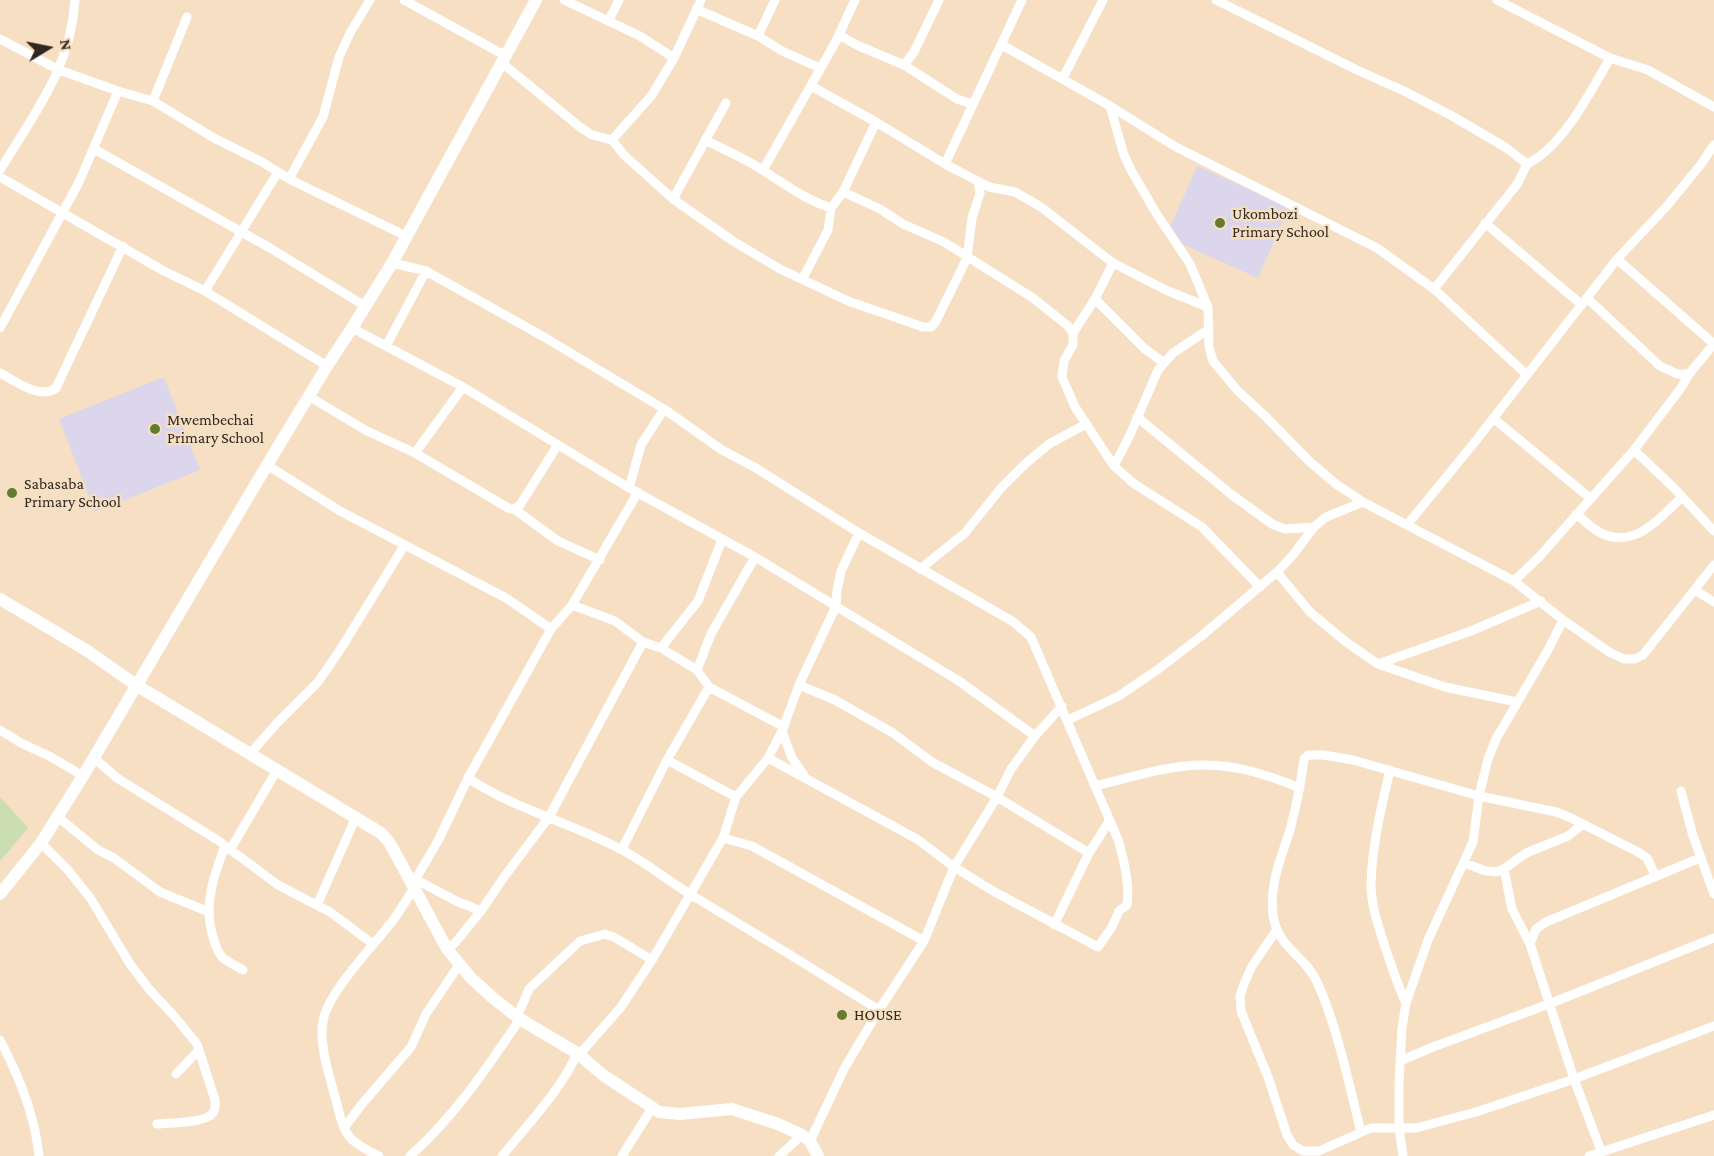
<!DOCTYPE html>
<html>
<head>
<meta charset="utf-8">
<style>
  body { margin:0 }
  #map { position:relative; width:1714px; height:1156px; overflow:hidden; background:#f7dfc4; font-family:"Crimson Pro",serif }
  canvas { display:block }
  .north { position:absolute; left:18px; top:18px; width:60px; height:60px; -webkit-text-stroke:4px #f7dfc4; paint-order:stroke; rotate:80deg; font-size:16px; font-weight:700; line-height:24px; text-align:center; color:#30271d }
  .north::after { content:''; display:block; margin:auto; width:21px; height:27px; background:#30271d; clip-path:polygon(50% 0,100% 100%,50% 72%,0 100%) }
</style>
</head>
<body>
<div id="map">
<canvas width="1714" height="1156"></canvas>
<div class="north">N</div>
</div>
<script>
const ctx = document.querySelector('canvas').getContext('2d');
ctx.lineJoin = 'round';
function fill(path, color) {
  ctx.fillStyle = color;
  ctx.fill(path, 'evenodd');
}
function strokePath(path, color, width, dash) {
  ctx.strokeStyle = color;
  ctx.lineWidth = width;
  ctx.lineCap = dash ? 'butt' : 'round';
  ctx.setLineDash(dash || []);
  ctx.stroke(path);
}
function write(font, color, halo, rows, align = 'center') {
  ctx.font = font + ' "Crimson Pro",serif';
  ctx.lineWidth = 4.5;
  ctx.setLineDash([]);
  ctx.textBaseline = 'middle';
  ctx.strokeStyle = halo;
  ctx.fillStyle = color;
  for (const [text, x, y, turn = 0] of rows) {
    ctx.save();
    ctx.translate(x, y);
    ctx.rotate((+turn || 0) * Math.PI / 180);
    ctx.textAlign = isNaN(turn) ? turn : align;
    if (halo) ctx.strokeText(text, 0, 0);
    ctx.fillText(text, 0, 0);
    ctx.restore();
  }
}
fill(new Path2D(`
  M 1197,166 L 1289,207 L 1258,278 L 1166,237 Z
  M 164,377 L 200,470 L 95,512 L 59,419 Z`), '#dbd6ec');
fill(new Path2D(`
  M 0,797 L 28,828 L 0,861 Z`), '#cbdeb2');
strokePath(new Path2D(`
  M 404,0 L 506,56
  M 564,0 L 640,36 L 674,58
  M 1216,0 L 1357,70 L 1404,91 L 1454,117 L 1505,147 L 1527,164 C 1563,147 1591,91 1610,58
  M 1497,0 L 1610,58 L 1648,70 L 1714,107
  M 696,9 L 758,36 L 782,51 L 820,68
  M 609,20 L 619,0
  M 839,35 L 859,46 L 904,65 L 957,99 L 972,104
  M 758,36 L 775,0
  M 0,39 L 59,70 L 118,91 L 153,101 L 214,138 L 262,162 L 289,179 L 406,236
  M 1002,45 L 1110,106 L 1176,147 L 1377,248 L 1434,289 L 1527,375
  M 502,63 L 580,127 L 592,135 L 612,140 L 624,155 L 673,199 L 733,241 L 780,269 L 848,301 L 923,327 L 931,327 L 936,321 L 967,258 L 972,218 L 980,193 L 978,181
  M 904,65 L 914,52 L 939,0
  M 1063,78 L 1103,0
  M 811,86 L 876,122 L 945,164 L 989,187 L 1015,192 L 1041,207 L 1113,263 L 1168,291 L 1208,307
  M 153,101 L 187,17
  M 1110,106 L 1124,155 L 1131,170 L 1156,213 L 1190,264 L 1208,307 L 1209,347 L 1213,361 L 1237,390 L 1265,416 L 1309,461 L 1336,484 L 1363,502 L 1514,581 L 1563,620 L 1609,652 L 1624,659 L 1635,659 L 1643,655 L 1714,565
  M 612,140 L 652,95 L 674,58 L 701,0
  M 705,140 C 725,150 746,159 764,171 C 786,185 806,200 831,208
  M 94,149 L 270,248 L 365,306
  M 945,164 L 1022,0
  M 0,170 C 34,114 71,68 75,0
  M 763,170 L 835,43 L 855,0
  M 0,177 L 162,270 L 205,291 L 327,366
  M 289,179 L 323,117 L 339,57 L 350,33 L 370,0
  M 843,192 L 876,122
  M 673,199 L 726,103
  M 1485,223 L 1582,305
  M 1617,259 L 1714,344
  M 392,263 L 426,271 L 544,337 L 664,409 L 722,450 L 756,468 L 859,533 L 1012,621 L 1031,637 L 1119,842 C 1124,862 1130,884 1127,905 L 1119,911 L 1112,927 L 1098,947 L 993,891 L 954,867 L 917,839 L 768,758
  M 803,278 L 828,230 L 831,208 L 843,192 L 880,209 L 903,224 L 944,242 L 1033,298 L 1068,326 L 1073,333 L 1073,345 L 1064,361 L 1062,377 L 1075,407 L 1114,466 L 1133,483 L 1202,527 L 1260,587
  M 1434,289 L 1518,183 L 1527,164
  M 205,291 L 278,172
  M 1587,298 L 1660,366 L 1677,374 L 1689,374 L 1714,344
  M 1095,299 L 1145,349 L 1163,362
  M 0,328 L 79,182 L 118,91
  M 352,328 L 463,387 L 629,488 L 755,557 L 959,681 L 1035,736
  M 1073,333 L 1095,299 L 1113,263
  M 386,346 L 426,271
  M 0,373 C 16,381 39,400 56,388 L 123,246
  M 310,397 L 367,431 L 415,453 L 510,509 L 514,509 L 520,505 L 557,446
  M 1137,417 L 1232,495 L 1272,524 L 1285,529 L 1314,527
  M 1493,418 L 1590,498
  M 1634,450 L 1674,488 L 1714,531
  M 415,453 L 463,387
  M 267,465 L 340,511 L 506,598 L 551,629
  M 1114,466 L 1130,435 L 1158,370 L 1173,353 L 1209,329
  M 629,488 L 641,445 L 664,409
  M 514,509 L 558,541 L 600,560
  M 1576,514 C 1584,520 1593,530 1603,534 C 1636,548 1660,518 1682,497
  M 1407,525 L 1474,443 L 1617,259 L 1666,207 L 1702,163 L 1714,145
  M 920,569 L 965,533 L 1001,488 L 1025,464 L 1049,444 L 1086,424
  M 1277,572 L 1310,612 L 1346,642 L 1378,664 L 1445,687 L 1517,702
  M 1514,581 L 1539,557 L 1634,450 L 1681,388 L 1689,374
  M 1695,590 L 1714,602
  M 572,605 L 615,621 L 643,642 L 661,648 L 697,670 L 709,687 L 784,727
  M 661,648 L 698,601 L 722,540
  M 1378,664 L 1471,631 L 1541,601
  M 697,670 L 711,634 L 755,557
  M 799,685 L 835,700 L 893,733 L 932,762 L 997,797 L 1089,853
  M 1068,720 L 1119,696 L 1157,670 L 1199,638 L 1277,572 L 1293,555 L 1314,527 L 1326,517 L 1363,502
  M 0,730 L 21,743 L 51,757 L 83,776
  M 782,731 L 792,758 L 804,775
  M 250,754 L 277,723 L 318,682 L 340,650 L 404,546
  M 94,758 L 117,778 L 219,841 L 278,885 L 330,912 L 373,944
  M 667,760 L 736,797
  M 1390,770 C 1381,808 1372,846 1371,884 C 1371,906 1379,927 1385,947 C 1392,966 1397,985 1406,1003
  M 468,778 C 516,810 570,822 620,849 C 646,862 668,881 693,896 C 755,933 817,971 879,1010
  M 1095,786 C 1129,778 1165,766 1200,765 C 1235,764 1268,775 1300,788
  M 1681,791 L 1693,836 L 1714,894
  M 58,817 L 98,850 L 114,858 L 160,892 L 209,912
  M 723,838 L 752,846 L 924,941
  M 41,843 L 68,870 L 91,899 L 130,964 L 149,989 L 175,1017 L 197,1044 L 215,1100 C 215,1105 216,1109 213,1113 C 206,1123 169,1123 157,1124
  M 225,846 C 214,875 203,905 213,937 C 215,944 217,952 223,958 C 229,963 237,966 243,970
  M 622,849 L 667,760 L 709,687
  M 230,850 L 277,770
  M 1464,863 L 1486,871 L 1496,872 L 1504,869 L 1526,853 L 1568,836 L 1583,824
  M 1504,869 L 1512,909 L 1530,944 L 1574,1079 L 1601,1151
  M 415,879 L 456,901 L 481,911
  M 412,885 L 438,841 L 468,778 L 551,629 L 572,605 L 638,492
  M 317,905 L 356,817
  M 1054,925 L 1089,853 L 1110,820
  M 1276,931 L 1252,966 L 1244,984 L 1240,996 L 1241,1011 L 1268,1077 L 1287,1135 L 1293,1145 L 1303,1151 L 1319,1151 L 1371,1128 L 1416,1128 L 1476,1112 L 1574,1079 L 1714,1026
  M 1530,944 L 1536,929 L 1546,922 L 1700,858
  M 447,949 L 455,943 L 481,911 L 504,877 L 549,817 L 643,642
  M 517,1017 L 529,989 L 580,941 L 605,934 L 614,937 L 652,960
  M 0,1040 C 19,1076 35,1115 39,1156
  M 579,1055 L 621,1007 L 652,960 L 723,838 L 736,797 L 768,758 L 782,731 L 799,685 L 836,606 L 837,590 L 841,571 L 859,533
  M 1400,1061 L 1433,1047 L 1549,1004 L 1714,938
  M 176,1074 L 199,1050
  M 344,1128 L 362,1104 L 411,1047 L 426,1014 L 459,965
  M 1361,1132 C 1349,1085 1337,1025 1317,982 C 1304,954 1278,949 1273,915 C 1269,885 1281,858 1290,830 C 1296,807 1301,783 1304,759 L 1308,755 L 1323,755 L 1353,760 L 1479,796 L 1556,812 L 1569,817 L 1638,852 L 1647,858 L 1655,875
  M 810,1141 L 844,1069 L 879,1010 L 924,941 L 954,867 L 997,797 L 1011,769 L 1035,736 L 1062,706
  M 379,1156 C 341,1138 345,1132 334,1093 C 328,1071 319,1044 323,1021 C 327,993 376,943 394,919 C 401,909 407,899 414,888
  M 410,1156 C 454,1117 487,1068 520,1019
  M 502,1156 C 525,1128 564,1086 577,1053
  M 622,1156 L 652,1108
  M 779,1156 L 802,1135
  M 1403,1156 L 1399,1127 L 1399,1082 L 1402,1028 L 1406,1003 L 1428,940 L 1473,842 L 1479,796 L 1488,759 L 1496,739 L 1548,650 L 1563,620
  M 1589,1156 L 1714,1115`), '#fff', 9);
strokePath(new Path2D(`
  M 0,599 L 86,650 L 136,685 L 381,833 L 389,842 L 404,869 L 447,949 L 471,978 L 493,998 L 520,1019 L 577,1053 L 603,1075 L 659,1112 L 680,1114 L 732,1109 L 778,1124 L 802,1135 L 810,1141 L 818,1156
  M 0,894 L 41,843 L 83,776 L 267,465 L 327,366 L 352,328 L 392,263 L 536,0`), '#fff', 12);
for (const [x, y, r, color] of [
  [1220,223,6,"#637c2f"],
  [155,429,6,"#637c2f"],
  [12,493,6,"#637c2f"],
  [842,1015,6,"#637c2f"]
]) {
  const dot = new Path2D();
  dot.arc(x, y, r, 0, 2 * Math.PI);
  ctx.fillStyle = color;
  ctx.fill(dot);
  strokePath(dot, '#f7dfc4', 2);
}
write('16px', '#30271d', '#f7dfc4', [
  ["Ukombozi",1232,214],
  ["Primary School",1232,232],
  ["Mwembechai",167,420],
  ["Primary School",167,438],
  ["Sabasaba",24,484],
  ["Primary School",24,502],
  ["HOUSE",854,1015]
], 'left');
</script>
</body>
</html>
